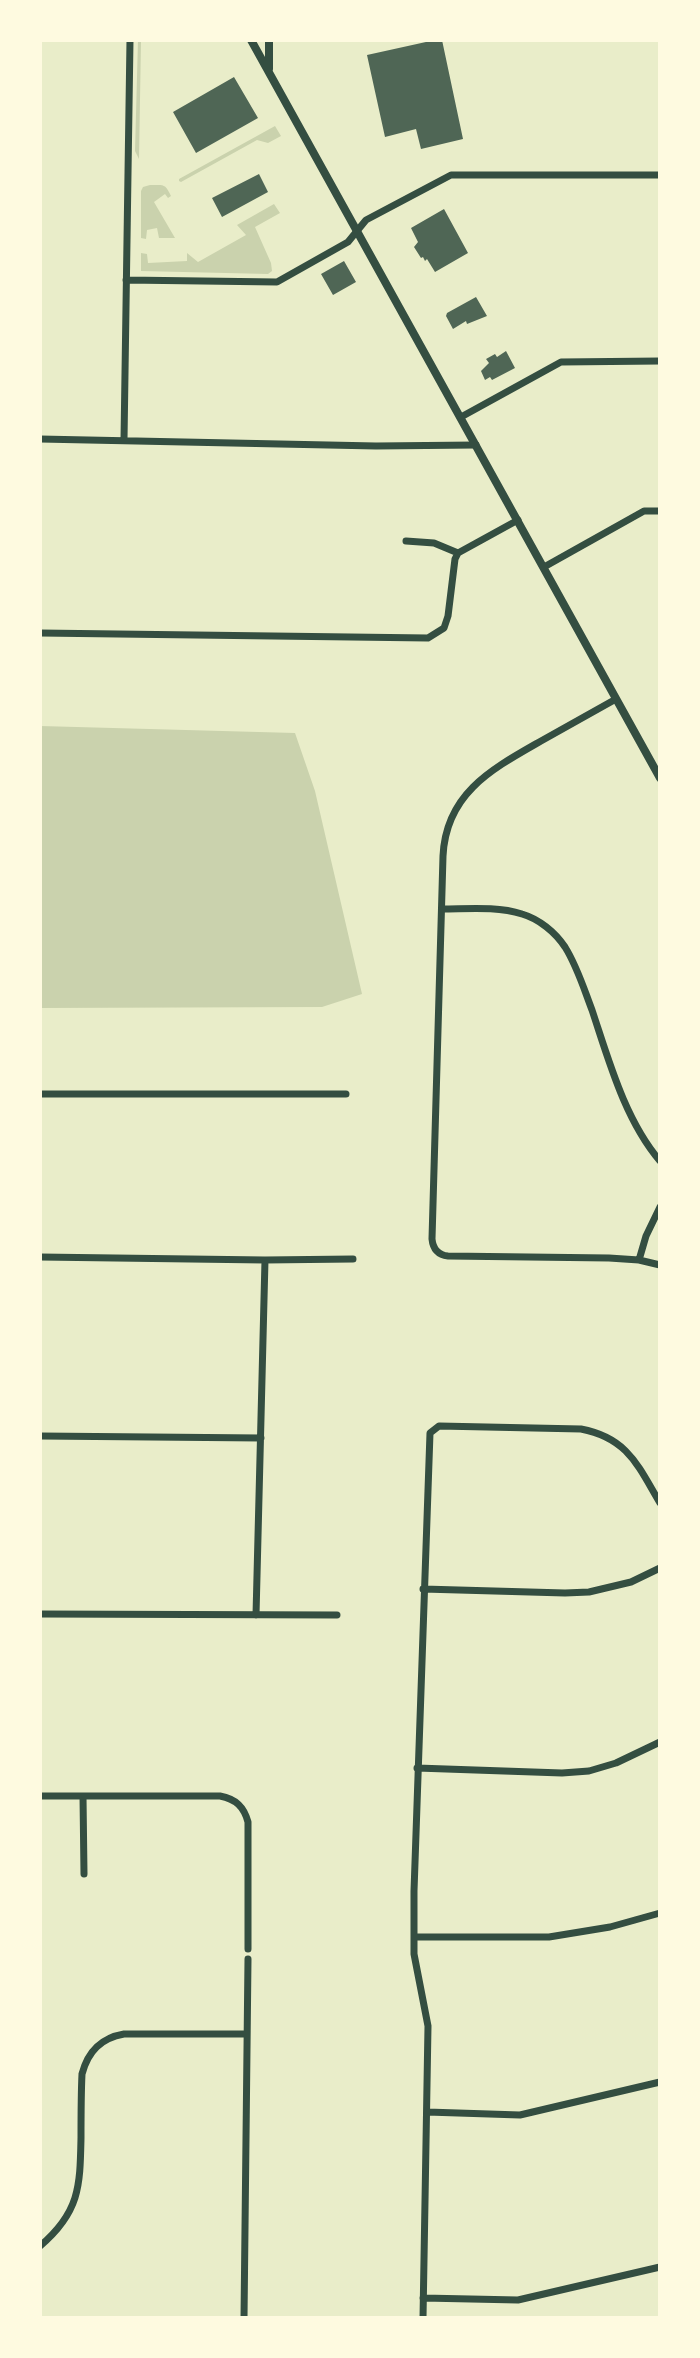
<!DOCTYPE html>
<html>
<head>
<meta charset="utf-8">
<style>
  body { margin:0 }
  #map { position:relative; width:700px; height:2358px; overflow:hidden; background:#e9edc9; font-family:Rubik,sans-serif }
  canvas { display:block }
  .frame { position:absolute; inset:0; border:42px solid #fefae0; pointer-events:none }
</style>
</head>
<body>
<div id="map">
<canvas width="700" height="2358"></canvas>
<div class="frame"></div>
</div>
<script>
const ctx = document.querySelector('canvas').getContext('2d');
ctx.lineJoin = 'round';
function fill(path, color) {
  ctx.fillStyle = color;
  ctx.fill(path, 'evenodd');
}
function strokePath(path, color, width, dash) {
  ctx.strokeStyle = color;
  ctx.lineWidth = width;
  ctx.lineCap = dash ? 'butt' : 'round';
  ctx.setLineDash(dash || []);
  ctx.stroke(path);
}
fill(new Path2D(`
  M 138,40 L 141,40 L 139,159 L 135,151 Z
  M 275,126 L 281,136 L 268,143 L 257,140 L 181,182 L 179,181 L 179,179 Z
  M 150,185 C 164,185 165,183 171,196 L 168,198 L 165,194 L 154,202 L 175,238 L 159,238 L 157,228 L 147,230 L 146,239 L 141,238 L 141,191 L 143,187 Z
  M 274,204 L 280,213 L 255,227 L 271,263 L 272,271 L 268,274 L 141,271 L 141,253 L 147,254 L 148,263 L 187,261 L 187,253 L 198,262 L 246,235 L 237,225 Z
  M 40,726 L 295,733 L 315,791 L 362,994 L 322,1007 L 40,1008 Z`), '#cad2ad');
fill(new Path2D(`
  M 435,40 L 442,40 L 463,139 L 421,149 L 416,129 L 385,137 L 367,55 Z
  M 234,77 L 258,118 L 196,153 L 173,112 Z
  M 259,174 L 268,192 L 222,217 L 212,198 Z
  M 444,209 L 468,253 L 435,272 L 427,259 L 425,261 L 423,257 L 421,258 L 414,247 L 418,242 L 411,228 Z
  M 344,261 L 356,282 L 333,295 L 321,274 Z
  M 476,297 L 487,316 L 467,324 L 466,321 L 453,329 L 446,316 L 447,313 Z
  M 506,351 L 515,368 L 492,380 L 490,377 L 485,380 L 481,371 L 489,363 L 486,359 L 495,354 L 497,357 Z`), '#4f6655');
strokePath(new Path2D(`
  M 126,280 L 277,282 L 348,242 L 366,220 L 451,175 L 660,175
  M 461,417 L 561,362 L 660,361
  M 40,439 L 376,446 L 476,445
  M 124,440 L 130,40
  M 406,541 L 434,543 L 458,553
  M 544,567 L 644,511 L 660,511
  M 40,633 L 428,638 L 444,628 L 448,616 L 455,559 L 458,553 L 518,520
  M 616,699 C 591,713 566,727 541,741 C 492,769 446,793 443,856 L 432,1239 C 433,1249 438,1255 448,1256 L 609,1258 L 639,1260 L 660,1265
  M 442,909 C 467,909 497,906 522,914 C 539,919 555,932 565,947 C 577,966 584,989 592,1010 C 609,1061 625,1120 660,1161
  M 40,1094 L 346,1094
  M 40,1257 L 265,1260 L 353,1259
  M 639,1260 L 646,1236 L 660,1207
  M 40,1436 L 261,1438
  M 423,1589 L 565,1593 L 589,1592 L 631,1582 L 660,1568
  M 40,1614 L 337,1615
  M 256,1615 L 265,1260
  M 417,1768 L 562,1773 L 589,1771 L 616,1763 L 660,1742
  M 40,1796 L 220,1796 C 236,1799 244,1807 248,1822 L 248,1949
  M 83,1796 L 84,1874
  M 414,1937 L 549,1937 L 610,1927 L 660,1913
  M 427,2112 L 520,2115 L 660,2082
  M 40,2246 C 80,2212 80,2186 81,2138 C 81,2116 81,2095 82,2074 C 88,2051 101,2038 124,2034 L 247,2034
  M 423,2298 L 518,2300 L 660,2267
  M 244,2318 L 248,1959
  M 423,2318 L 428,2026 L 414,1954 L 414,1891 L 430,1433 L 439,1426 L 581,1429 C 628,1438 638,1466 660,1503`), '#344e41', 7);
strokePath(new Path2D(`
  M 251,40 L 660,778
  M 269,40 L 269,69`), '#344e41', 8);
</script>
</body>
</html>
